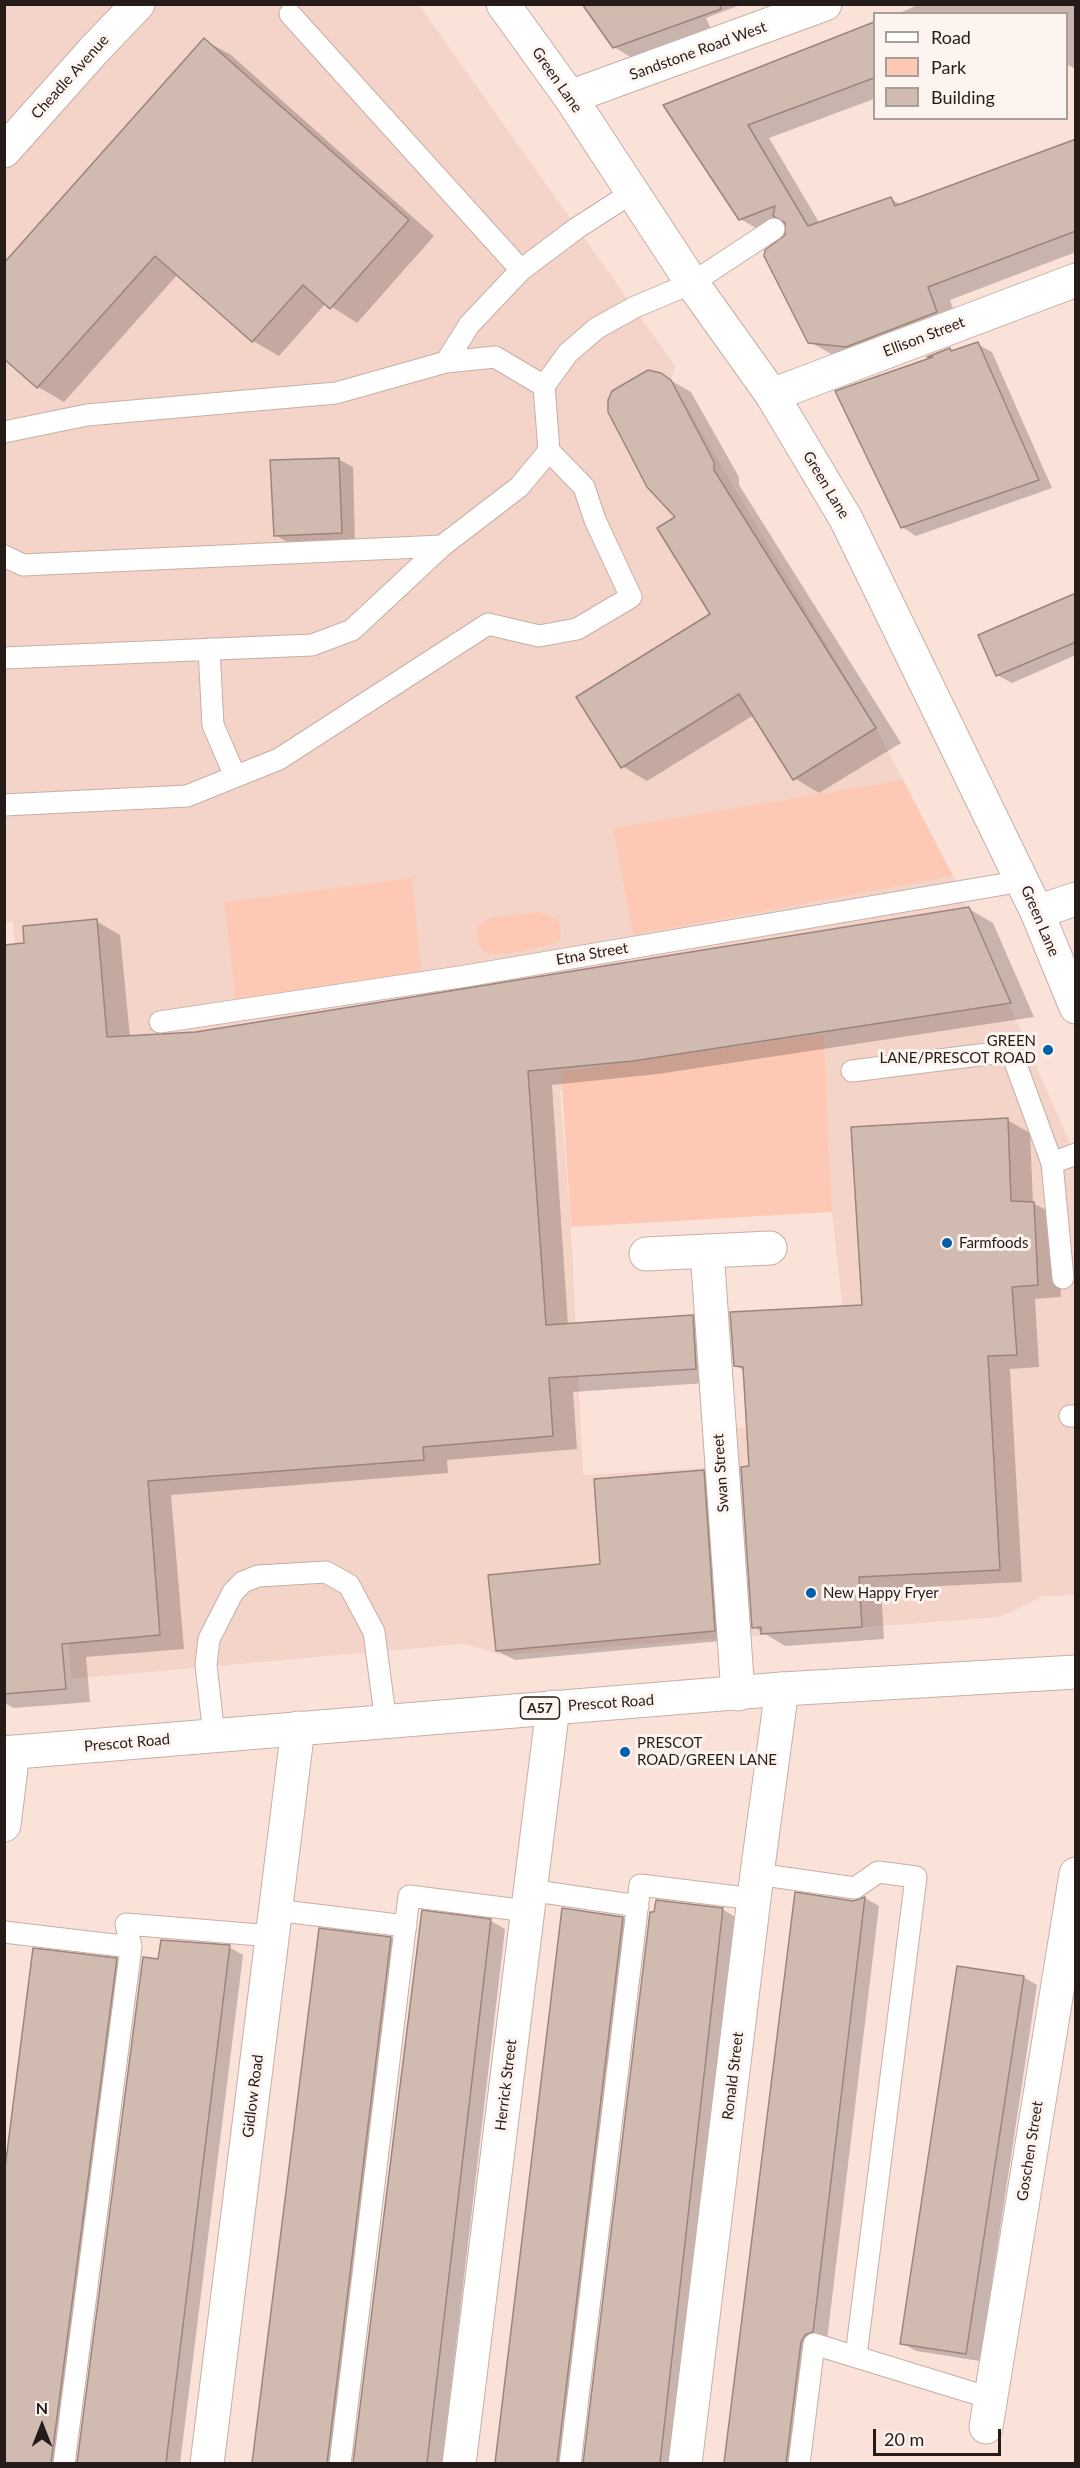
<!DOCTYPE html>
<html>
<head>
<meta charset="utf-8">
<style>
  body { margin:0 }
  #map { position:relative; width:1080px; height:2468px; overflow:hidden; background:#fbe2d9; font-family:Lato,sans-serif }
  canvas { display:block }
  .frame { position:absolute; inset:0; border:6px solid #251c19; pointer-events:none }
  .legend { position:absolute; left:873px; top:12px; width:195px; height:108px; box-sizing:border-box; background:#fdf3ef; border:2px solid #a79d99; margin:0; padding:8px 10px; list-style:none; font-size:18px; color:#251c19 }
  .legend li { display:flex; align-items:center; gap:12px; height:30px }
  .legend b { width:30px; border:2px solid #a79d99 }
  .north { position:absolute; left:12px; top:2396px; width:60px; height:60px; -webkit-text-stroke:4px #fdf3ef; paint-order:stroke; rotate:0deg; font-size:16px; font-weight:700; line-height:24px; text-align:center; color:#251c19 }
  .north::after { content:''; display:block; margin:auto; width:21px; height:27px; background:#251c19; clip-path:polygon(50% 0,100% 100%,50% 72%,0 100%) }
  .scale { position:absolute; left:873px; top:2429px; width:128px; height:27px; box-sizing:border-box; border:3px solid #251c19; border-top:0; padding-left:8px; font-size:18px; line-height:21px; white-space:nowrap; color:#251c19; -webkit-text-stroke:4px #fdf3ef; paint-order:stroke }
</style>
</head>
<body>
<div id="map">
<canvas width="1080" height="2468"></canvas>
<div class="frame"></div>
<ul class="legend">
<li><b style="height:8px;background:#fff"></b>Road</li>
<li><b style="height:16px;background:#fec9b4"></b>Park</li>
<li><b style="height:16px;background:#d1bab0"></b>Building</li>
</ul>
<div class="north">N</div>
<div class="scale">20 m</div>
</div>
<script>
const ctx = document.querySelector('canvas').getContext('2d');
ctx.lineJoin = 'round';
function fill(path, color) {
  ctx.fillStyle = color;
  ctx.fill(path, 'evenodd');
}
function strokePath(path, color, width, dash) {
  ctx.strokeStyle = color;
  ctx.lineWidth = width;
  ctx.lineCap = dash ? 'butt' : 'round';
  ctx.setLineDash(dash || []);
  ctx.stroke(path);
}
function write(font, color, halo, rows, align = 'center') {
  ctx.font = font + ' Lato,sans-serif';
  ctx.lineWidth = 6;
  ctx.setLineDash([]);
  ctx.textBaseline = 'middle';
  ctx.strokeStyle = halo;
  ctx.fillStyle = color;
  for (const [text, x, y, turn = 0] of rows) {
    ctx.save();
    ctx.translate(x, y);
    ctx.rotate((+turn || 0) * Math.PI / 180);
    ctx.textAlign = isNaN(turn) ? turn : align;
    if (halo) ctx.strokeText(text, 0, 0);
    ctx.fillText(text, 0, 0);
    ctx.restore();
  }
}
fill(new Path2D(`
  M 5,5 L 419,5 L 675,366 L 671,380 L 876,728 L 953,876 L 1076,1157 L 1075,1595 L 1044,1596 L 1000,1617 L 501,1655 L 465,1644 L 71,1679 L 13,922 L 5,922 ZM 824,1034 L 832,1212 L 844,1320 L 747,1427 L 718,1430 L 720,1467 L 583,1475 L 571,1227 L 560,1091 Z`), '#f4d4c8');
fill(new Path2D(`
  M 903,780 L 953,876 L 633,935 L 613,828 Z
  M 412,878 L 421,971 L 236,999 L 224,902 Z
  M 536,912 L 547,914 L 558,920 L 561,931 L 560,941 C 546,946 497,960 485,952 C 476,947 477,936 477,926 L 490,918 Z
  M 824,1034 L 832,1212 L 571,1227 L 561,1072 Z`), '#fec9b4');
fill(new Path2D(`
  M 583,4 L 743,4 L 706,18 L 711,29 L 632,58 L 614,47 Z
  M 920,4 L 1076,4 L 1076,69 L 1066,64 L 1066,14 L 897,14 Z
  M 874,22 L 874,99 L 769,138 L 820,224 L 891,199 L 902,205 L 1076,140 L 1076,252 L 950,300 L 959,325 L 833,355 L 810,342 L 786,223 L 763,232 L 740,219 L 666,105 Z
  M 204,40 L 231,55 L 434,236 L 357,323 L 326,303 L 279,356 L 253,341 L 178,274 L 64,402 L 38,387 L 4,357 Z
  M 977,344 L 992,352 L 1052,488 L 916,536 L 902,527 L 934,359 L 931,357 Z
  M 665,377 L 691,392 L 739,477 L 739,485 L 901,743 L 819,793 L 794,778 L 754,715 L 647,781 L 622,766 L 712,614 L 678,517 Z
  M 338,459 L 353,467 L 355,541 L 289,543 L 275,535 Z
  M 1076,594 L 1076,655 L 1012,683 L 997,675 Z
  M 969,909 L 993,923 L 1034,1017 L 658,1074 L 552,1085 L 568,1325 L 692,1316 L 717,1330 L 720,1382 L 573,1392 L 577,1449 L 447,1460 L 448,1473 L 171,1495 L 184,1649 L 86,1657 L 90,1702 L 14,1708 L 4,1703 L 4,946 L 26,945 L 96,921 L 120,935 L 130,1037 L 197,1033 Z
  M 1007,1120 L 1030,1133 L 1033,1203 L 1057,1216 L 1061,1297 L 1035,1299 L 1039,1367 L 1010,1369 L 1022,1582 L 881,1589 L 884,1639 L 785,1646 L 754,1627 L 751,1468 L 743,1370 L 735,1365 L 864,1306 Z
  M 703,1471 L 720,1481 L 731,1640 L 515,1660 L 497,1651 L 602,1566 Z
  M 796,1894 L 853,1902 L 865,1898 L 879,1906 L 827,2340 L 819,2343 L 801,2464 L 727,2464 Z
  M 563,1909 L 623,1918 L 637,1926 L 572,2464 L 496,2464 Z
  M 722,1909 L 737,1918 L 674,2464 L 584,2464 L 651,1913 Z
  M 423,1912 L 491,1921 L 505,1929 L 442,2464 L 354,2464 Z
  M 320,1930 L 391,1938 L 405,1947 L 342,2464 L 252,2464 Z
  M 229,1947 L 243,1955 L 180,2464 L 78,2464 L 144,1959 L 160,1961 Z
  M 116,1960 L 130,1968 L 66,2464 L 4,2464 L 4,2195 Z
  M 1023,1977 L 1037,1985 L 980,2361 L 916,2351 L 902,2343 Z`), '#0003');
const building = new Path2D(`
  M 582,4 L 720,4 L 721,9 L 613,48 Z
  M 874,22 L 874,78 L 748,125 L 808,226 L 891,197 L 895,206 L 1076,139 L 1076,231 L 928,287 L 937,312 L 846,347 L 808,343 L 764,256 L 765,250 L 785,235 L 785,223 L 773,216 L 775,206 L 739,220 L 663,105 Z
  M 204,38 L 409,220 L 330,309 L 303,285 L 252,342 L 155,256 L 37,388 L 4,359 L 4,263 Z
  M 978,342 L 1039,480 L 901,528 L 835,391 L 933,357 L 927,357 L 950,348 L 951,351 Z
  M 648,370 L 661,373 L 671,380 L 714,462 L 714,470 L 876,728 L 793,780 L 739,694 L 621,768 L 576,697 L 710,614 L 657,528 L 675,517 L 647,487 L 608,412 L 608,400 L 612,391 Z
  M 339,458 L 342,533 L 274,536 L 270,460 Z
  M 1076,593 L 1076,642 L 996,676 L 978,635 Z
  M 969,907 L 1011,1003 L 633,1061 L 528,1071 L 546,1325 L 693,1315 L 696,1369 L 549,1378 L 553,1436 L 423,1447 L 424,1460 L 148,1481 L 160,1635 L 62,1644 L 66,1689 L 4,1694 L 4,945 L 24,943 L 23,926 L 97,919 L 107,1037 L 196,1032 Z
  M 1008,1118 L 1011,1201 L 1034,1202 L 1038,1285 L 1012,1287 L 1017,1355 L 988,1356 L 1000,1570 L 859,1577 L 862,1627 L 761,1634 L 761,1627 L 752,1628 L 741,1467 L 749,1466 L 743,1367 L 734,1366 L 730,1312 L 862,1305 L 851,1127 Z
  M 704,1470 L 715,1631 L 496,1651 L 488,1575 L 600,1564 L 594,1479 Z
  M 795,1892 L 853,1901 L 865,1897 L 813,2332 L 805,2335 L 801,2342 L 786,2463 L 724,2463 Z
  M 656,1900 L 723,1908 L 660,2463 L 583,2463 L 650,1912 L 654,1912 Z
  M 562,1908 L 623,1917 L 557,2463 L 495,2463 Z
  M 422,1910 L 491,1919 L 427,2463 L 353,2463 Z
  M 319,1928 L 391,1937 L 327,2463 L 252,2463 Z
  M 161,1940 L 230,1945 L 166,2463 L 77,2463 L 143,1957 L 158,1959 Z
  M 33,1948 L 117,1958 L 51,2463 L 4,2463 L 4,2176 Z
  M 957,1966 L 1024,1976 L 966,2354 L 900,2344 Z`);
fill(building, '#d1bab0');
strokePath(building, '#9b857c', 1.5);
const service = new Path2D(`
  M 290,14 L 521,270
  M 446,362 L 495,357 L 544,386
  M 4,432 L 87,415 L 336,393 L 446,362 L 469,325 L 521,270 L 577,228 L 633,192
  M 4,556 L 23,565 L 442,546 L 519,487 L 549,451
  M 209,649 L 213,725 L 235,776
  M 4,658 L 312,645 L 352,630 L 442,546
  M 4,805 L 187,796 L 279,759 L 488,624 L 539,636 L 577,629 L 631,597 L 595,520 L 584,487 L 549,451 L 544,386 L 568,353 L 597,328 L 635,307 L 692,283 L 774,229
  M 160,1022 L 466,976 L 1022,881
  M 852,1071 L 1011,1051 L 1052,1163 L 1076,1154
  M 1052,1163 L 1063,1278
  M 1070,1416 L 1076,1416
  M 214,1735 L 206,1665 L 209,1639 L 233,1592 L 243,1582 L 258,1576 L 326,1572 L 349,1585 L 374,1632 L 386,1723
  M 757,1874 L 855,1888 L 878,1872 L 916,1877 L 856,2356
  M 529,1890 L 638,1906
  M 275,1910 L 406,1926
  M 4,1932 L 131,1947
  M 64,2464 L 131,1947 L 126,1924 L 272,1936
  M 340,2464 L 409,1896 L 527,1911
  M 570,2464 L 640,1885 L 754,1899
  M 799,2464 L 814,2344 L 990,2398`);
const minor = new Path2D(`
  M 570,97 L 825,4
  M 4,151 L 94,50 L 138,4
  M 772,395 L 1076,280
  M 1037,912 L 1076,899
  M 707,1251 L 738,1694
  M 646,1254 L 770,1248
  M 4,1825 L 13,1752
  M 986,2427 L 1076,1874
  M 207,2464 L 298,1728
  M 459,2464 L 553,1707
  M 685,2464 L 757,1874 L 782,1689`);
const secondary = new Path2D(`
  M 503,4 L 570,97 L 692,283 L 772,395 L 846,519 L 1037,912 L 1076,1007`);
const primary = new Path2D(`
  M 4,1753 L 782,1689 L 1076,1672`);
strokePath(service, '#c6afa6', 23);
strokePath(minor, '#c6afa6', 35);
strokePath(secondary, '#c6afa6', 35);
strokePath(primary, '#c6afa6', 35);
strokePath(service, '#fff', 21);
strokePath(minor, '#fff', 33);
strokePath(secondary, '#fff', 33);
strokePath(primary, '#fff', 33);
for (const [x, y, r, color] of [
  [1048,1050,6,"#035eac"],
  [947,1243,6,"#035eac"],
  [811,1593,6,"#035eac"],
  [625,1752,6,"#035eac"]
]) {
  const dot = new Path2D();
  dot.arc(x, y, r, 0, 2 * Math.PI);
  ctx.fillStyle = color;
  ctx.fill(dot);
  strokePath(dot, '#fdf3ef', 2);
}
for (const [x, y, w] of [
  [540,1708,39]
]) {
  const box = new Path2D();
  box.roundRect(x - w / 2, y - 11, w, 22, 4.5);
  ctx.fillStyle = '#fdf3ef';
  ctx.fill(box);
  strokePath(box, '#251c19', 1.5);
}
write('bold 14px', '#251c19', null, [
  ["A57",540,1708]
]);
write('15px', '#251c19', '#fdf3ef', [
  ["Sandstone Road West",698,51,-20],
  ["Cheadle Avenue",70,77,-48],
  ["Green Lane",557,80,55],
  ["Ellison Street",924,337,-21],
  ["Green Lane",826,485,59],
  ["Green Lane",1040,921,67],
  ["Etna Street",592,954,-10],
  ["Swan Street",721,1473,-94],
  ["Prescot Road",611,1703,-4],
  ["Prescot Road",127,1743,-5],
  ["Ronald Street",733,2076,-83],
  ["Herrick Street",506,2085,-83],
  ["Gidlow Road",253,2096,-83],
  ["Goschen Street",1030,2151,-81]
]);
write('15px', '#251c19', '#fdf3ef', [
  ["GREEN",1036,1041,"right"],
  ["LANE/PRESCOT ROAD",1036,1058,"right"],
  ["Farmfoods",959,1243],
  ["New Happy Fryer",823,1593],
  ["PRESCOT",637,1743],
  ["ROAD/GREEN LANE",637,1760]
], 'left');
</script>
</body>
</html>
